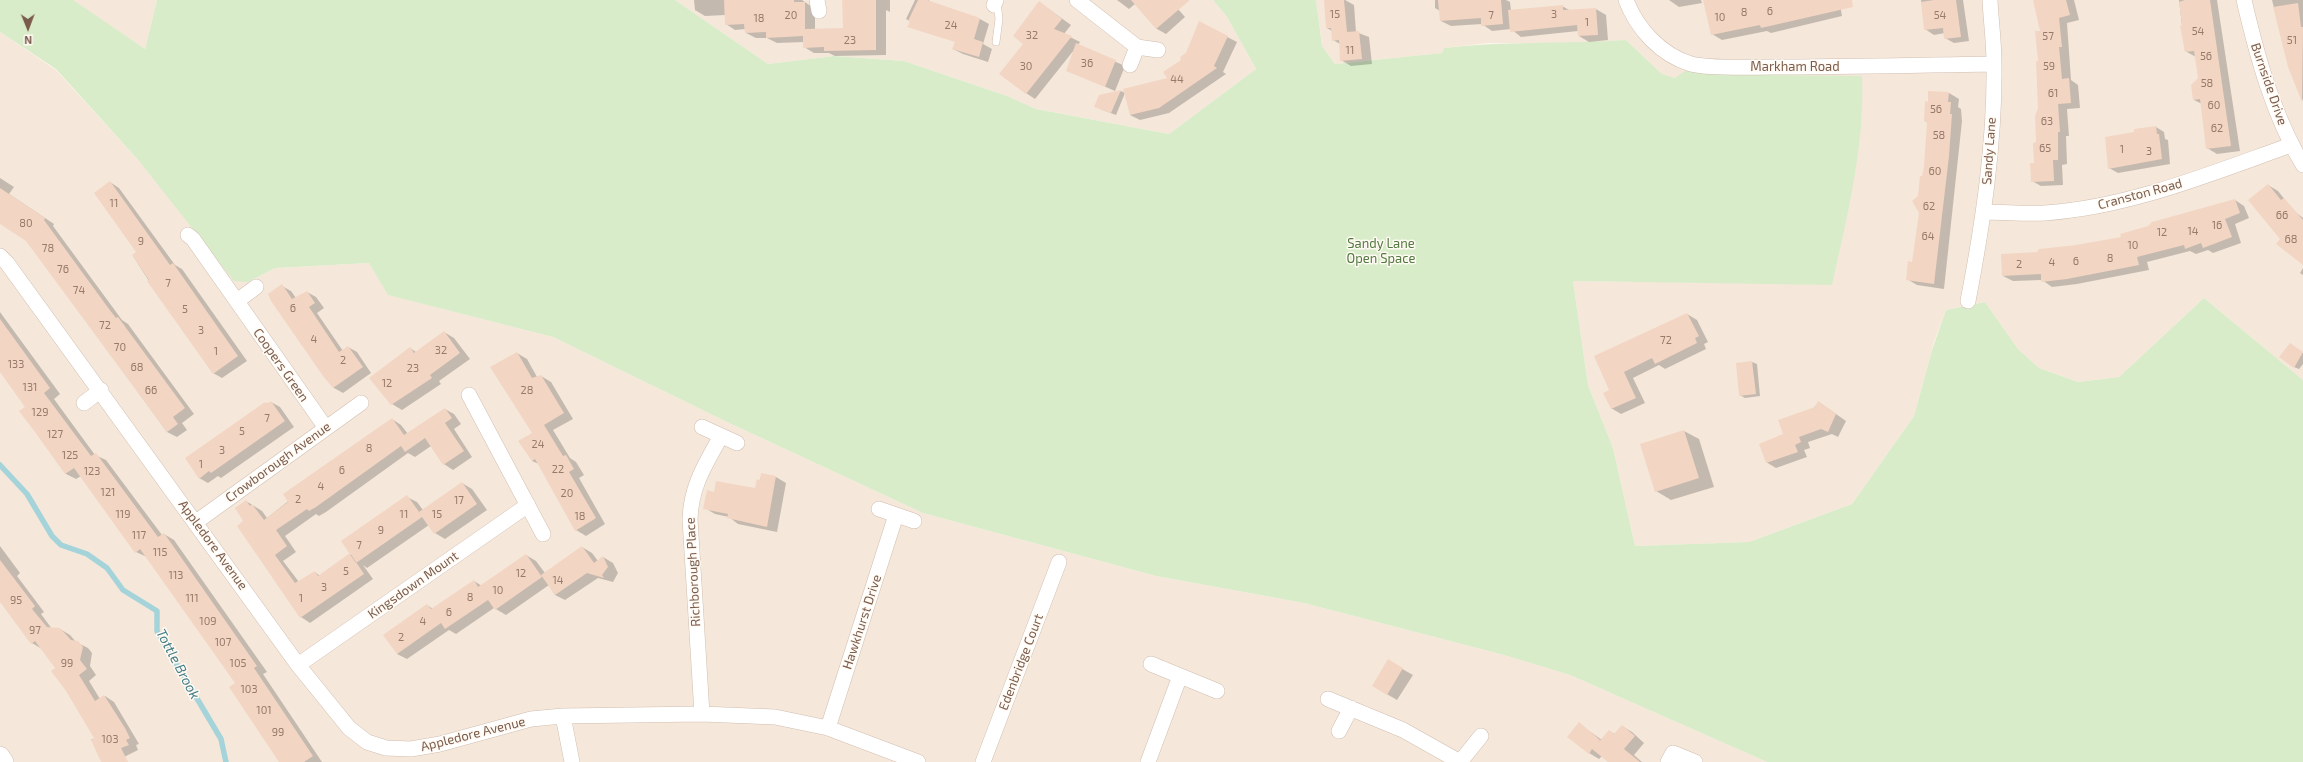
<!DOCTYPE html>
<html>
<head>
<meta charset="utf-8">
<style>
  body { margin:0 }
  #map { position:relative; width:2303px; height:762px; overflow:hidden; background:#fdf6ec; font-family:"Exo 2",sans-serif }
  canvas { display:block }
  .north { position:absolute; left:8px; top:8px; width:40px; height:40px; -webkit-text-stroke:3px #fffaf3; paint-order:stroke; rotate:179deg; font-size:11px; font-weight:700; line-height:16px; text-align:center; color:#7a5c4d }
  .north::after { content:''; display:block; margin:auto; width:14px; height:18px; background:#7a5c4d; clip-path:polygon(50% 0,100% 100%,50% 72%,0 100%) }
</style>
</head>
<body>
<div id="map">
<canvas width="2303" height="762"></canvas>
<div class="north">N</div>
</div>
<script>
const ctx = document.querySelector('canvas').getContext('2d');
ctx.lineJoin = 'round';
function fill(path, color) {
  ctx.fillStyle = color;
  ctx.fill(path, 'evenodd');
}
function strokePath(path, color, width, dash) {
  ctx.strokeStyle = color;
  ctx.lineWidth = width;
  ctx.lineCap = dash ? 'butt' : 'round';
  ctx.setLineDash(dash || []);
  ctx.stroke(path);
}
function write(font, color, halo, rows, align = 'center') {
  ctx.font = font + ' "Exo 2",sans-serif';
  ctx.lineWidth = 3;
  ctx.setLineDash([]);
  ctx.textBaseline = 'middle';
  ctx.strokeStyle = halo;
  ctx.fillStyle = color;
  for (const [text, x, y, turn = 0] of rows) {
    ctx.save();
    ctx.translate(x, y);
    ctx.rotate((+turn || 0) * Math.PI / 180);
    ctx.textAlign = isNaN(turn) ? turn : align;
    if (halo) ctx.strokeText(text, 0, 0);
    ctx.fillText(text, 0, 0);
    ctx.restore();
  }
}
fill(new Path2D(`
  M 71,0 L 157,0 L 145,49 Z
  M 675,0 L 1213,0 L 1227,17 L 1256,69 L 1169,134 L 1036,109 L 1007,96 L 904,61 L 834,56 L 768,64 Z
  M 1316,0 L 2303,0 L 2303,380 L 2204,298 L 2119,377 L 2078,382 L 2039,368 L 2018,349 L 1985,302 L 1946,310 L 1934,342 L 1914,416 L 1852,504 L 1749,542 L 1635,546 L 1613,448 L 1588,385 L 1573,281 L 1832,284 L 1704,87 L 1662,74 L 1626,40 L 1572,44 L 1488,43 L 1444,48 L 1442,53 L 1335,64 L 1322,46 Z
  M 0,32 L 56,70 L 139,161 L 177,207 L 248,282 L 275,268 L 369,263 L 389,295 L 553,337 L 727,422 L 923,513 L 1156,576 L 1304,603 L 1504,655 L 1570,675 L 1767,762 L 0,762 Z`), '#f5e8da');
fill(new Path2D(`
  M 0,0 L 73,0 L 145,49 L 157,0 L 675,0 L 768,64 L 834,56 L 904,61 L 1007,96 L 1036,109 L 1169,134 L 1256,69 L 1227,17 L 1213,0 L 1316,0 L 1322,46 L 1335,64 L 1442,53 L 1444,48 C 1505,41 1565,44 1626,40 L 1662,74 L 1675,78 L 1685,71 L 1760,75 L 1862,76 C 1865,146 1847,217 1832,285 L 1573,281 L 1588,385 L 1613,448 L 1635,546 L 1749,542 L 1852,504 L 1914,416 L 1932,350 L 1946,310 L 1985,302 L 2018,349 L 2039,368 L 2078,382 L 2119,377 L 2204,298 L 2303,380 L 2303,762 L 1767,762 L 1570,675 L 1504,655 L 1304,603 L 1156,576 L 923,513 L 727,422 L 553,337 L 388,295 L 369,263 L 275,268 L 248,282 L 234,281 L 139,161 L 56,69 L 0,32 Z`), '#d8ecc9');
fill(new Path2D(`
  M 694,0 L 802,0 L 815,9 L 815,30 L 844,29 L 843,0 L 890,0 L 890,12 L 886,10 L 886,55 L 835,56 L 829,53 L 814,53 L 804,47 L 804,42 L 777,43 L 767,38 L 756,38 L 746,33 L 746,29 L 735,30 L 726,24 L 725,15 L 705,16 L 695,10 Z
  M 915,0 L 929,0 L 931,33 L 906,19 Z
  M 1117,0 L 1170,0 L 1185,17 L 1166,34 L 1157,29 L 1135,4 L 1129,9 Z
  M 1334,0 L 1345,0 L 1354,5 L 1356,32 L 1369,37 L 1372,64 L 1351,66 L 1341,60 L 1340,44 L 1333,40 L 1332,31 L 1327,28 Z
  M 1435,0 L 1506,0 L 1510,2 L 1511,11 L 1562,6 L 1571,11 L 1596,9 L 1606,15 L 1608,40 L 1589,42 L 1579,36 L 1578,31 L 1521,37 L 1511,29 L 1492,31 L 1482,24 L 1451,26 L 1441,21 L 1440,11 L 1435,8 Z
  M 1669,0 L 1701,0 L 1702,3 L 1679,7 Z
  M 1753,0 L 1839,0 L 1842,16 L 1771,33 L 1767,31 L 1722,40 L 1712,34 Z
  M 1921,0 L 1963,0 L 1969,41 L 1954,43 L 1945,38 L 1945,33 L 1934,35 L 1925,29 Z
  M 2034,0 L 2074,0 L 2079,20 L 2067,23 L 2071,80 L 2078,85 L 2080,108 L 2067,109 L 2069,136 L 2066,136 L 2067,164 L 2062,165 L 2063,185 L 2041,186 L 2032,181 L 2037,143 L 2041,32 Z
  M 2179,0 L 2217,0 L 2240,151 L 2217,154 L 2207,148 L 2202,104 L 2194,100 L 2199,79 L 2196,57 L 2185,51 Z
  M 2272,0 L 2303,0 L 2303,101 L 2289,67 Z
  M 1039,2 L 1071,25 L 1064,34 L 1080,42 L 1078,45 L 1125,66 L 1115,91 L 1067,70 L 1074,50 L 1035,99 L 1026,93 L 1024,44 Z
  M 980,19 L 989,24 L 983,44 L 992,49 L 988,62 L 963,54 L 953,49 L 956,42 L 950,39 Z
  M 1200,23 L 1237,42 L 1223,72 L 1226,74 L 1169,113 L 1140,120 L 1130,115 L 1169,79 L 1186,54 Z
  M 1121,91 L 1125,93 L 1116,115 L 1100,109 Z
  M 1949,93 L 1959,99 L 1958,107 L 1961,109 L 1962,121 L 1944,289 L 1917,285 L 1907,279 L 1913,263 L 1920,213 L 1919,196 L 1925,166 L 1928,123 L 1925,121 L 1929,103 Z
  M 2156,127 L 2164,132 L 2165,139 L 2168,140 L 2170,164 L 2118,173 L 2109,168 L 2135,133 Z
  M 0,178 L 14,187 L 9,194 L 54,224 L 53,226 L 122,320 L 128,324 L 194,414 L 182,423 L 187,430 L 177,437 L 167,432 L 27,240 L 0,223 Z
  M 110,182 L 119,188 L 175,265 L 182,269 L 247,361 L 222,378 L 213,373 L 156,292 L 133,256 L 138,252 Z
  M 2268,185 L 2278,191 L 2294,211 L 2303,218 L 2303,264 L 2281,239 Z
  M 2235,200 L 2244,206 L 2249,218 L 2235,224 L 2241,243 L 2213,253 L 2208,250 L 2196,254 L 2190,251 L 2147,262 L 2149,270 L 2077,284 L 2052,287 L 2042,280 L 2013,281 L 2003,276 L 2038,253 L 2122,238 Z
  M 2303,268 L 2303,275 L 2300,273 Z
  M 282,286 L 291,291 L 296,298 L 307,292 L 316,297 L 324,308 L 317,313 L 343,351 L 348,347 L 357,352 L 371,373 L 343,393 L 334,388 L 318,367 Z
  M 0,312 L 60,394 L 54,399 L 95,455 L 106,460 L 162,535 L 164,534 L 174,540 L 267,672 L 263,674 L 322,762 L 281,762 L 236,683 L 147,557 L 136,552 L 81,476 L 76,479 L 66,474 L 21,411 L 26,407 L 0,371 Z
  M 1687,314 L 1697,320 L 1708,342 L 1704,344 L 1706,349 L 1665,369 L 1659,365 L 1633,378 L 1645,403 L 1621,414 L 1611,408 L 1611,390 L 1595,357 Z
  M 444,332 L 454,338 L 470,359 L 439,381 L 441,384 L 402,410 L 392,404 L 410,348 L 416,352 Z
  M 2294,347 L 2303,353 L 2303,364 L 2299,369 L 2294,367 Z
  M 517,353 L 527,359 L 537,377 L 541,376 L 551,382 L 573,419 L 553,430 L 570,458 L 576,462 L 584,475 L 579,478 L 605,524 L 586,536 L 576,530 L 539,464 L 532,461 L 533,434 Z
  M 1752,362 L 1757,364 L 1760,396 L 1745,398 L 1740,395 Z
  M 271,402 L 280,407 L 294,427 L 221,478 L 218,476 L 208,483 L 199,478 L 265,404 Z
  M 1819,402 L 1846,421 L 1838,437 L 1832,434 L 1808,442 L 1810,448 L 1804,450 L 1807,457 L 1776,468 L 1766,462 Z
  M 445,409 L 454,414 L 461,424 L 454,429 L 472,457 L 453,470 L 444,464 L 431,446 L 415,457 L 408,453 L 326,512 L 319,516 L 316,514 L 285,536 L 296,552 L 283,561 L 299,582 L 315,572 L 320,576 L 350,555 L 407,497 L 417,502 L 423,510 L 462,483 L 472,489 L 487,510 L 445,539 L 435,533 L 429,525 L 367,568 L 363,565 L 373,579 L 310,623 L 301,617 L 244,521 L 246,501 L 262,511 L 267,518 L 392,419 L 401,425 L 408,434 Z
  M 1684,431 L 1699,439 L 1714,487 L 1671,500 L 1656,491 Z
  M 762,474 L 776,477 L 786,483 L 777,532 L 738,524 L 729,517 L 715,514 L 705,508 L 715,493 L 756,490 Z
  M 0,546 L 20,573 L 17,576 L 44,612 L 41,614 L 52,629 L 60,629 L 70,635 L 76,642 L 88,648 L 92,653 L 90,666 L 96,675 L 89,681 L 100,699 L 105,696 L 114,702 L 139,744 L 136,745 L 138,750 L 122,758 L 128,762 L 102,762 L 91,739 L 96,740 L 57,668 L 42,649 L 32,643 L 0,601 Z
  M 582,547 L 592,553 L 598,561 L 603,557 L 613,563 L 618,573 L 613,582 L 598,578 L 565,600 L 555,595 L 549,585 L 506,615 L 494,608 L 456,634 L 449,630 L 407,659 L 397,654 L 427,605 L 433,609 L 474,581 L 482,586 L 526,555 L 536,561 L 545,573 Z
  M 1388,661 L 1413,675 L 1397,700 L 1373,686 Z
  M 1579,724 L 1602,740 L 1609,731 L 1615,734 L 1622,726 L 1632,732 L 1644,743 L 1634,755 L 1642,762 L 1609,762 L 1602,756 L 1599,759 L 1589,753 Z`), '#0003');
strokePath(new Path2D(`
  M 0,465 L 27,494 L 52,536 L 61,545 L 87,554 L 107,568 L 123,590 L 157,611 L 157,631 L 221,739 L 226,762`), '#a5d3da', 5.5);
fill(new Path2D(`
  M 724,0 L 794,0 L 794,2 L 805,2 L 805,29 L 843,28 L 842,0 L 876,0 L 876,50 L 824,51 L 824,47 L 803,48 L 803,36 L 766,38 L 766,32 L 745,33 L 744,24 L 725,25 Z
  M 918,0 L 927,0 L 980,18 L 974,39 L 983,42 L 979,57 L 952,49 L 955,42 L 907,27 L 910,22 L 908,21 Z
  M 1131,0 L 1190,0 L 1156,29 Z
  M 1324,0 L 1344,0 L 1347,32 L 1359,31 L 1362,59 L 1340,61 L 1339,40 L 1332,41 L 1331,28 L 1326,28 Z
  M 1438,0 L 1501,0 L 1503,24 L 1481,26 L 1481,18 L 1440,21 Z
  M 1703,0 L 1852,0 L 1853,7 L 1761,28 L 1760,25 L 1711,35 Z
  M 1934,0 L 1956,0 L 1961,37 L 1944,39 L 1943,28 L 1924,30 L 1921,2 Z
  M 2033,0 L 2066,0 L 2070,15 L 2059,18 L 2062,47 L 2059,47 L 2062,79 L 2069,78 L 2071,103 L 2058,104 L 2060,132 L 2058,132 L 2058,160 L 2053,160 L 2054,181 L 2031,182 L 2030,163 L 2034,163 L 2033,143 L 2036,142 L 2035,116 L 2038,108 L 2036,61 L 2038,61 L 2035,31 L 2040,31 Z
  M 2185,0 L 2210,0 L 2231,146 L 2206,149 L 2200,99 L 2193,100 L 2191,85 L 2198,78 L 2194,51 L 2185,52 L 2180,26 L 2182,25 L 2179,2 Z
  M 1039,1 L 1062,19 L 1054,29 L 1072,36 L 1026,94 L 999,74 L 1023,44 L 1013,36 Z
  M 2298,3 L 2301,27 L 2303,27 L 2302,102 L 2288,67 L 2273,7 Z
  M 1563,5 L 1563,10 L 1596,8 L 1598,35 L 1578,36 L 1577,25 L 1510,32 L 1508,10 Z
  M 1199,21 L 1228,36 L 1214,66 L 1217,68 L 1159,108 L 1130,115 L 1123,89 L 1167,78 L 1163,72 L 1181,60 L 1180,57 L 1186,53 Z
  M 1076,43 L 1116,60 L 1105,87 L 1066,71 Z
  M 1121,90 L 1111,113 L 1094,107 L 1099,95 Z
  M 1928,91 L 1949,92 L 1948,102 L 1951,102 L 1950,114 L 1952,114 L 1949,156 L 1934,284 L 1906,280 L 1908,261 L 1912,262 L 1919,213 L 1912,201 L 1918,196 L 1920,176 L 1922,176 L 1924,166 L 1927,122 L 1924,121 L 1925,101 L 1928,102 Z
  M 2156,126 L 2157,134 L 2159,134 L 2162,159 L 2108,169 L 2105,137 L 2134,132 L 2134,129 Z
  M 110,181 L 170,265 L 173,263 L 238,356 L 213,374 L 147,281 L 149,280 L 132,255 L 136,252 L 94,193 Z
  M 2268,184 L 2281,200 L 2284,198 L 2303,220 L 2303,265 L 2276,244 L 2280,239 L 2248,200 Z
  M 0,188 L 45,218 L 44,220 L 109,309 L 116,318 L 118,317 L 185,408 L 173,417 L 178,424 L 167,432 L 26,241 L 0,224 Z
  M 2235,199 L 2240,213 L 2225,219 L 2232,237 L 2203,248 L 2201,243 L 2185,249 L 2184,245 L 2137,257 L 2139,265 L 2067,279 L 2041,282 L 2041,274 L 2002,276 L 2001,254 L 2037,252 L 2039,249 L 2076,245 L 2121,237 L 2120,234 L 2148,226 L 2152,222 Z
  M 282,284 L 292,299 L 307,291 L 315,303 L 309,307 L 339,352 L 348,346 L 363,367 L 333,388 L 323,376 L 271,301 L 268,294 Z
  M 1687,313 L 1699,336 L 1695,338 L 1697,343 L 1655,364 L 1652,358 L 1624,372 L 1636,398 L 1611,409 L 1603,393 L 1609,390 L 1594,356 Z
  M 0,319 L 50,388 L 44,393 L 91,456 L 96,453 L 158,537 L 164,533 L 257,666 L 254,668 L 313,756 L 304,762 L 279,762 L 229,687 L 235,683 L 140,549 L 135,553 L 74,468 L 65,474 L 35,432 L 19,411 L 25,407 L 0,372 Z
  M 444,331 L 460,353 L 430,375 L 432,378 L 391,405 L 369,378 L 410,347 L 414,353 Z
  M 2290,343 L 2303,352 L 2294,368 L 2279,357 Z
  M 517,352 L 532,378 L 541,375 L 564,413 L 544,425 L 563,456 L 566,455 L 574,469 L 569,472 L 596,518 L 575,531 L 535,459 L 532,461 L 518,441 L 532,433 L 490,367 Z
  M 1752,361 L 1756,394 L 1739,396 L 1736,363 Z
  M 271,401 L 285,421 L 211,473 L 209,471 L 199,479 L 185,458 L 265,402 L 266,404 Z
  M 1818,401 L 1836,414 L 1828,432 L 1821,429 L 1799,437 L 1801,442 L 1795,445 L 1798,452 L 1766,463 L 1759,444 L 1783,434 L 1778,420 L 1815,407 Z
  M 445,408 L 452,418 L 445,423 L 464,451 L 443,465 L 425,438 L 405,452 L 401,446 L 316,507 L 309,511 L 307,509 L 276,530 L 287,546 L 275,555 L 295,583 L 315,571 L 318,576 L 350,553 L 364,574 L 300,618 L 237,526 L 243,521 L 235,508 L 246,500 L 250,506 L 252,504 L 264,520 L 288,502 L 283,494 L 392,418 L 404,435 Z
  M 1684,430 L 1699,478 L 1655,492 L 1640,444 Z
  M 761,473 L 776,476 L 767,527 L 727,518 L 728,514 L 703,509 L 707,490 L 714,492 L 716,481 L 755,488 L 757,479 L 760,480 Z
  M 462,482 L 477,504 L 434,534 L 422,517 L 356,563 L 341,541 L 407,495 L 422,516 L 419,512 Z
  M 582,546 L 594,563 L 603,556 L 608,567 L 602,575 L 604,578 L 587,573 L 555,595 L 541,575 Z
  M 526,554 L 542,577 L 495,610 L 488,600 L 445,629 L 441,623 L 397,654 L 383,635 L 427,604 L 431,609 L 474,580 L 478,587 Z
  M 0,560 L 35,606 L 32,609 L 47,627 L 60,628 L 71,640 L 78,641 L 83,647 L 80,660 L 87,669 L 79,675 L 95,701 L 104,695 L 125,728 L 130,738 L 126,740 L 129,745 L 121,748 L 128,762 L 101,762 L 91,740 L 94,738 L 66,691 L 51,671 L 55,668 L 35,641 L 31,644 L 0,602 Z
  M 1388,659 L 1403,668 L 1387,695 L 1372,686 Z
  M 1579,722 L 1600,740 L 1598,743 L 1609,730 L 1614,734 L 1622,725 L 1635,736 L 1624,749 L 1640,762 L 1608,762 L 1592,749 L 1589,754 L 1567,737 Z`), '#f3d5c3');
const service = new Path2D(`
  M 996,42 L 999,19 L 997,2`);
const minor = new Path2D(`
  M 817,0 L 819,11
  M 1077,0 L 1137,47 L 1158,50
  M 1626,0 C 1637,29 1661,55 1691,64 C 1710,69 1752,67 1773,67 C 1847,67 1920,65 1994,64
  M 2244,0 C 2257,56 2273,115 2303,165
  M 994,5 L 996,0
  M 1130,65 L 1137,47
  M 1984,212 C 2004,212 2025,214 2045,213 C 2130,207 2212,173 2291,145
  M 188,235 L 193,239 L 326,428
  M 0,256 L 7,263 L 298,665 L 349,728 L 367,742 L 386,748 L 411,749 L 440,744 L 531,719 L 563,716 L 702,714 L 775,717 L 828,728 L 918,762
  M 237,301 L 256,287
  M 1968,301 C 1983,223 1995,143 1994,64 C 1994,42 1991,21 1990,0
  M 469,395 L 543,534
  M 84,403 L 101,390
  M 702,427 L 737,443
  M 879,509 L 914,521
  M 196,522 L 361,403
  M 1151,664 L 1217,691
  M 298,665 L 528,505
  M 1328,699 L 1403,730 L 1460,762
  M 702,714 L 690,519 C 691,486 705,465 721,436
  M 563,716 L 572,762
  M 828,728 L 896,515
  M 1339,731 L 1351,708
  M 983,762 L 1059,562
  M 1148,762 L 1180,676
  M 1460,762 L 1481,736
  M 1668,762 L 1673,753 L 1695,762`);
const tertiary = new Path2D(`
  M 0,756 L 4,762`);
strokePath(service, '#d1beb0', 8);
strokePath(minor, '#d1beb0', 16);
strokePath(tertiary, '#d1beb0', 20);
strokePath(service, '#fff', 7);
strokePath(minor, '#fff', 15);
strokePath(tertiary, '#fff', 19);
write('11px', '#987a6a', null, [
  ["6",1770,11],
  ["8",1744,12],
  ["15",1335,14],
  ["3",1554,14],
  ["20",791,15],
  ["7",1491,15],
  ["54",1940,15],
  ["10",1720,17],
  ["18",759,18],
  ["1",1587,22],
  ["24",951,25],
  ["54",2198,31],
  ["32",1032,35],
  ["57",2048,36],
  ["23",850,40],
  ["51",2292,40],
  ["11",1350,50],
  ["56",2206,56],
  ["36",1087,63],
  ["30",1026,66],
  ["59",2049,66],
  ["44",1177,79],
  ["58",2207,83],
  ["61",2053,93],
  ["60",2214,105],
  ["56",1936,109],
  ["63",2047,121],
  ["62",2217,128],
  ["58",1939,135],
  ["65",2045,148],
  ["1",2122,149],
  ["3",2149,151],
  ["60",1935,171],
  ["11",114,203],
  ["62",1929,206],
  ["66",2282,215],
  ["80",26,223],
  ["16",2217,225],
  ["14",2193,231],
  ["12",2162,232],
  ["64",1928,236],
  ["68",2291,239],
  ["9",141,241],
  ["10",2133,245],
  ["78",48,248],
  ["8",2110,258],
  ["6",2076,261],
  ["4",2052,262],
  ["2",2019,264],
  ["76",63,269],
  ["7",168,283],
  ["74",79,290],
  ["6",293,308],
  ["5",185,309],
  ["72",105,325],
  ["3",201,330],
  ["4",314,339],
  ["72",1666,340],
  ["70",120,347],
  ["32",441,350],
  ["1",216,351],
  ["2",343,360],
  ["133",16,364],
  ["68",137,367],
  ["23",413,368],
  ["12",387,383],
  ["131",30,387],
  ["66",151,390],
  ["28",527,390],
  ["129",40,412],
  ["7",267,418],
  ["5",242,431],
  ["127",55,434],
  ["24",538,444],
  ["8",369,448],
  ["3",222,450],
  ["125",70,455],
  ["1",201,464],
  ["22",558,469],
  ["6",342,470],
  ["123",92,471],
  ["4",321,486],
  ["121",108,492],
  ["20",567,493],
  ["2",298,499],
  ["17",459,500],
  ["119",123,514],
  ["11",404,514],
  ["15",437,514],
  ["18",580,516],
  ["9",381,530],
  ["117",139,535],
  ["7",359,545],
  ["115",160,552],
  ["5",346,571],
  ["12",521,573],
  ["113",176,575],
  ["14",558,580],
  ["3",324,587],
  ["10",498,590],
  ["8",470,597],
  ["111",192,598],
  ["1",301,598],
  ["95",16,600],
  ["6",449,612],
  ["109",208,621],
  ["4",423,621],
  ["97",35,630],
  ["2",401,637],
  ["107",223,642],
  ["99",67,663],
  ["105",238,663],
  ["103",249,689],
  ["101",264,710],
  ["99",278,732],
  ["103",110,739]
]);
write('13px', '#7a5c4d', '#fffaf3', [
  ["Markham Road",1795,67],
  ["Burnside Drive",2269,84,71],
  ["Sandy Lane",1989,151,-86],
  ["Cranston Road",2140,194,-15],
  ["Coopers Green",281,365,55],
  ["Crowborough Avenue",278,462,-36],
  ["Appledore Avenue",213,545,54],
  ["Richborough Place",693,572,-93],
  ["Kingsdown Mount",413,585,-35],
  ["Hawkhurst Drive",862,622,-72],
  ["Edenbridge Court",1021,662,-69],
  ["Appledore Avenue",473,734,-14]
]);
write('13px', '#537a41', '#fffaf3', [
  ["Sandy Lane",1381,244],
  ["Open Space",1381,259]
]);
write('italic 14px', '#437c86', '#fffaf3', [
  ["Tottle Brook",178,664,62]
]);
</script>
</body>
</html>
